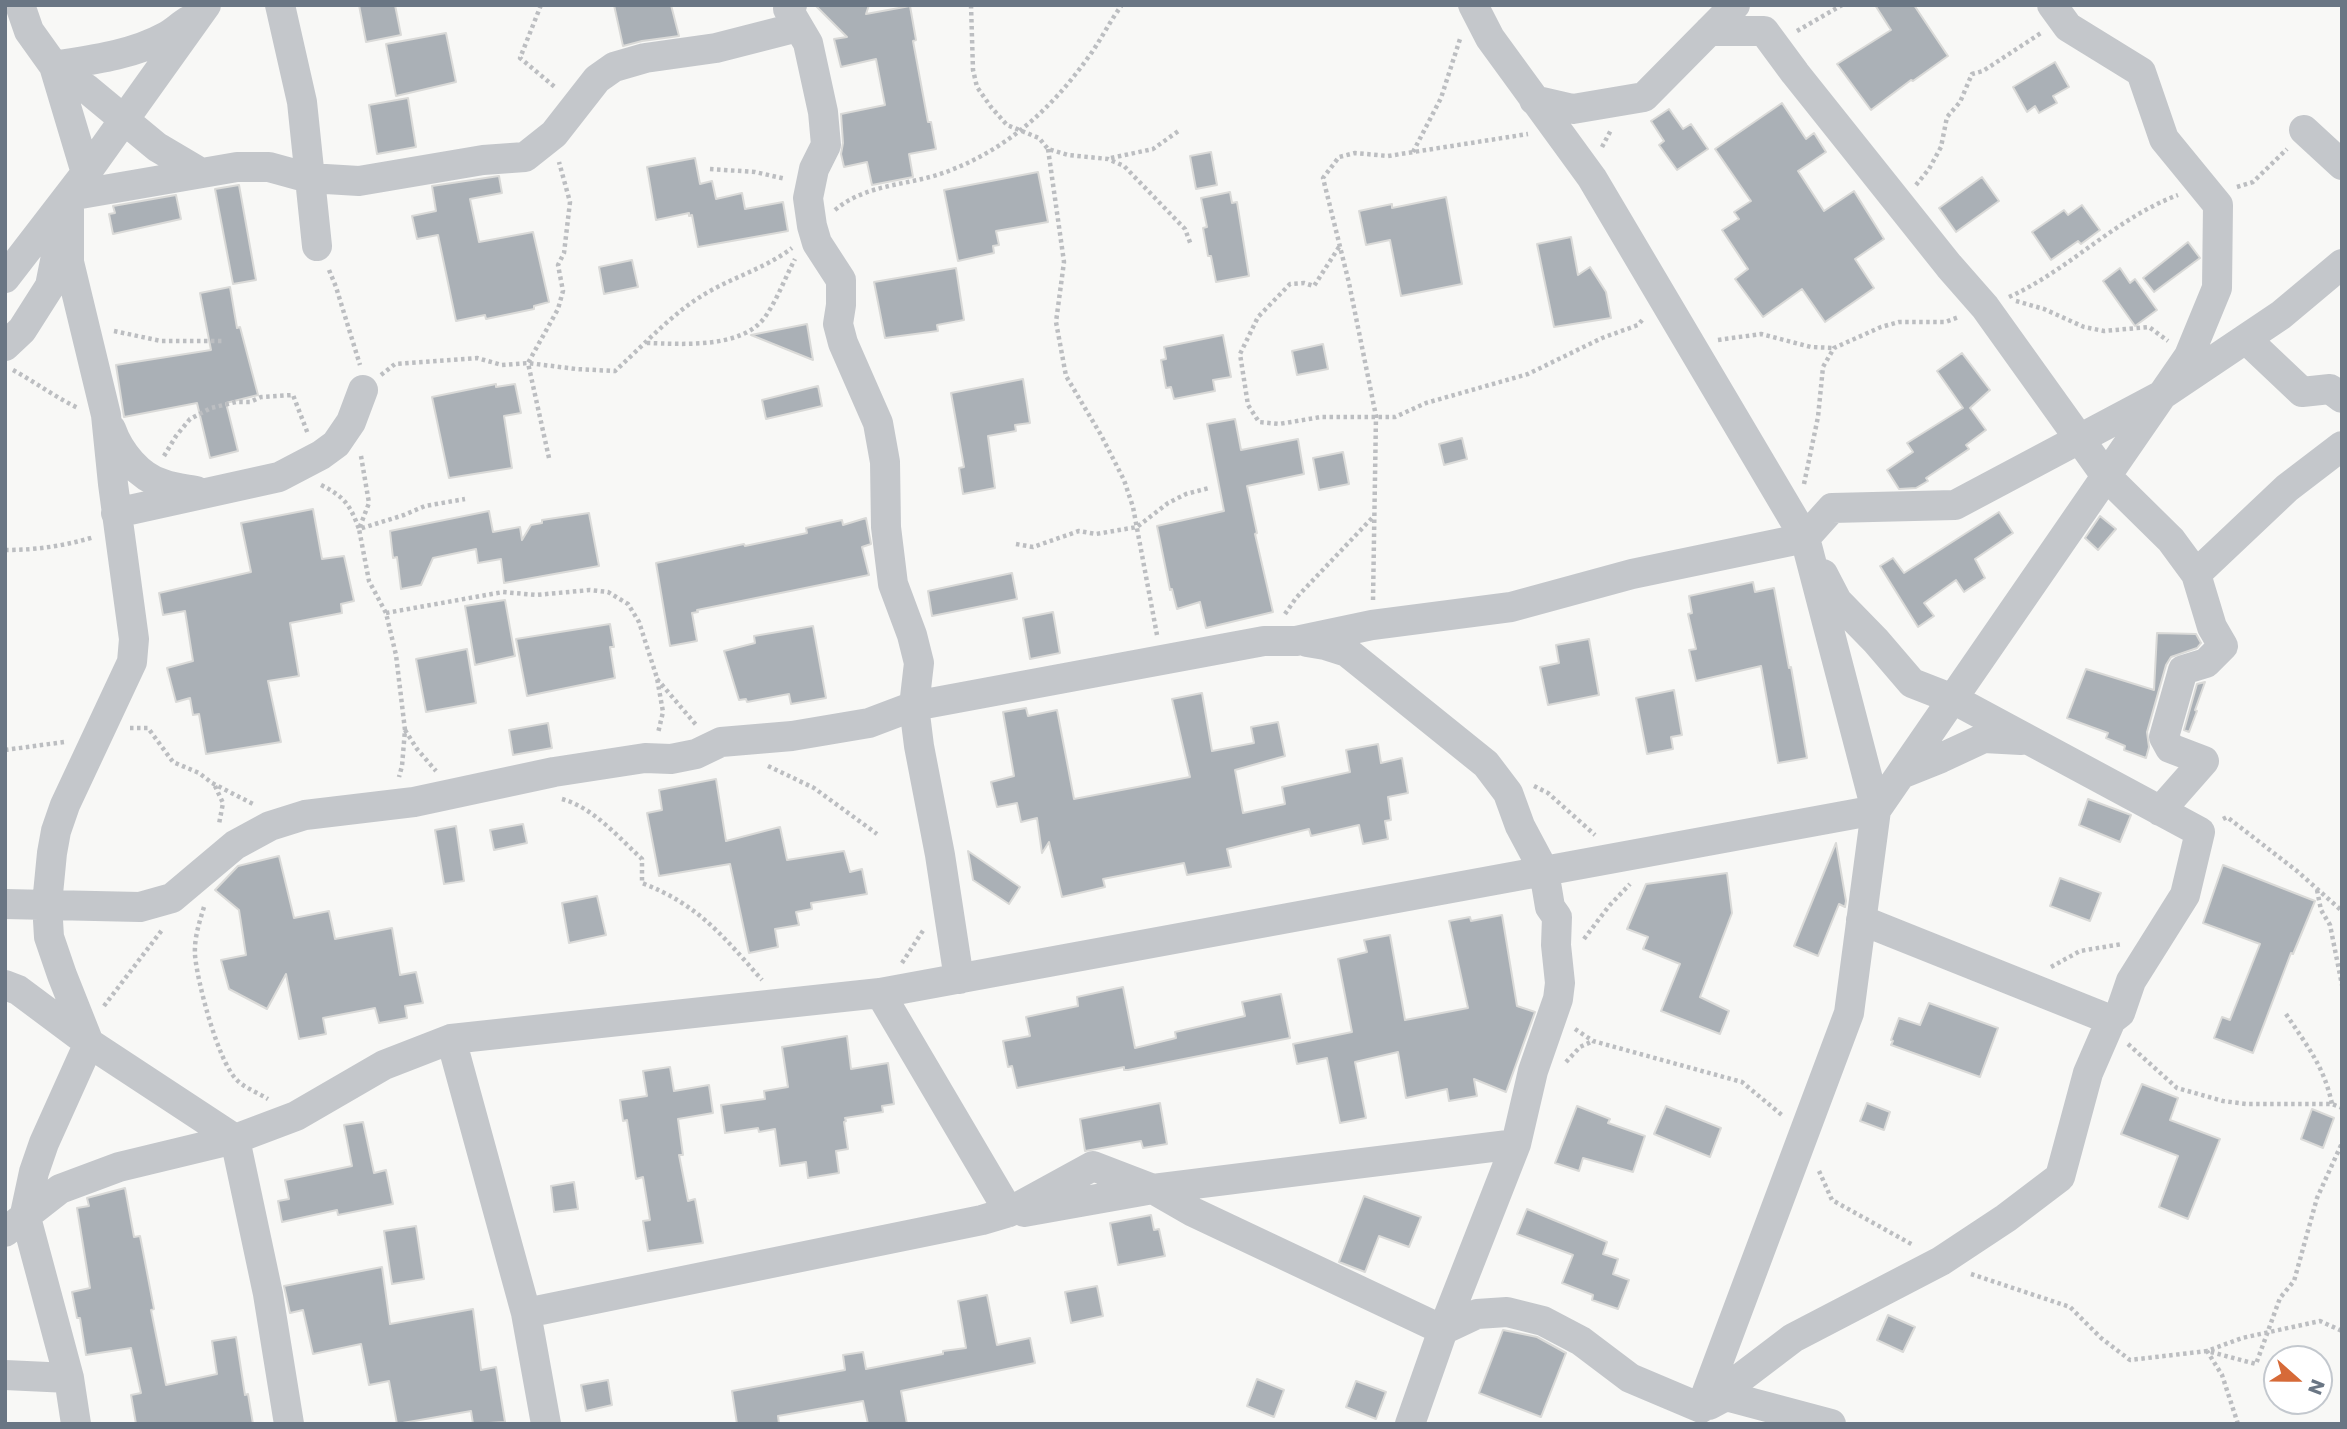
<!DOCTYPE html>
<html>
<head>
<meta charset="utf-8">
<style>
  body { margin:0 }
  #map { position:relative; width:2347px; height:1429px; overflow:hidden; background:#f8f8f6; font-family:Poppins,sans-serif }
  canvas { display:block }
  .frame { position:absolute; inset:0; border:7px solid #6a7684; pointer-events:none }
  .north { position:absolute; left:2263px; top:1345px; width:70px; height:70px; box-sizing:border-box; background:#fff; border:2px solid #c3c8ce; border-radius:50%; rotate:111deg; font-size:19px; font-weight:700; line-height:28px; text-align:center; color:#6a7684 }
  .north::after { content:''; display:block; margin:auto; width:24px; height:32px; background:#d66a38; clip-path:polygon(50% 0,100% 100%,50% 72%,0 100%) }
</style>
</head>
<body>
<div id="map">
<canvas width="2347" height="1429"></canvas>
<div class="frame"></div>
<div class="north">N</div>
</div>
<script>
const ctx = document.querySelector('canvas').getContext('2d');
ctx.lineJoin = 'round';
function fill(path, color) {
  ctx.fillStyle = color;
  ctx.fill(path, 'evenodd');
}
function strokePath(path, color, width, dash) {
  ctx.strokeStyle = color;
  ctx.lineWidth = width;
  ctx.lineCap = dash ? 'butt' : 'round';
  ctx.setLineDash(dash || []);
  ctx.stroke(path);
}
const building = new Path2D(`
  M 359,5 L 395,5 L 401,35 L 366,42 Z
  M 614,5 L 671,5 L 679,36 L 642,41 L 623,46 Z
  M 815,5 L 869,5 L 866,14 L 910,6 L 916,40 L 913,41 L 928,122 L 931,122 L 936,149 L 909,154 L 913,177 L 872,185 L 867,162 L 844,167 L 841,154 L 843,143 L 841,114 L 885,105 L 876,59 L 841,67 L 834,39 L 847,37 Z
  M 1875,5 L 1914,5 L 1948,56 L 1913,81 L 1911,80 L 1871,110 L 1837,64 L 1891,30 Z
  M 446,33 L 456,82 L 396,96 L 386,44 Z
  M 2055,62 L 2069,87 L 2053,96 L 2057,103 L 2039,113 L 2035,106 L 2027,112 L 2013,87 Z
  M 408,98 L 416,147 L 377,154 L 369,105 Z
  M 1782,103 L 1806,139 L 1814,133 L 1826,152 L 1798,171 L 1824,211 L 1854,191 L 1884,239 L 1855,259 L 1874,288 L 1825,322 L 1802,289 L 1763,317 L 1735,279 L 1748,269 L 1722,230 L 1739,219 L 1734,212 L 1751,201 L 1715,149 Z
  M 1669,109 L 1683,129 L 1691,124 L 1708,149 L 1677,170 L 1659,145 L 1664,141 L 1651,121 Z
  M 1211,152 L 1217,185 L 1196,189 L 1190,156 Z
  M 695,158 L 700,184 L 712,181 L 716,199 L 742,193 L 745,209 L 783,202 L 788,231 L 698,247 L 692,215 L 689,216 L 689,213 L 656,220 L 647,167 Z
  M 1038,172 L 1048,222 L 996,231 L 999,245 L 993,246 L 994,253 L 958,261 L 944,190 Z
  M 499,176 L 502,193 L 470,199 L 479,242 L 533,232 L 549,302 L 534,306 L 534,309 L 486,319 L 485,315 L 456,321 L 438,235 L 417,239 L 412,216 L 436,211 L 432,186 Z
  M 1982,177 L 1999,201 L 1956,232 L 1939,208 Z
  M 239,185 L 256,280 L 233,284 L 215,189 Z
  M 1230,192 L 1232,203 L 1237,202 L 1249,276 L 1216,282 L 1211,256 L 1208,256 L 1203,228 L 1207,227 L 1201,198 Z
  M 176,195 L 181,219 L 113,234 L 109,214 L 115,213 L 113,206 Z
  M 1446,197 L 1462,284 L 1401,296 L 1390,240 L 1366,245 L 1359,211 L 1392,204 L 1392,208 Z
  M 2082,205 L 2100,230 L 2081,244 L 2078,241 L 2051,260 L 2032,232 L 2064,210 L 2068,215 Z
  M 1571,237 L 1578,275 L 1590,267 L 1606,292 L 1611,318 L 1554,327 L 1537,244 Z
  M 2188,242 L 2200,258 L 2154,292 L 2143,278 Z
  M 632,260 L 638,287 L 604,294 L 599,267 Z
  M 956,268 L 964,320 L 937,325 L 938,331 L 885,338 L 874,282 Z
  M 2120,268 L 2130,283 L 2135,279 L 2157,310 L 2135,326 L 2103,281 Z
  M 230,287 L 237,328 L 240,327 L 258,395 L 226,403 L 238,451 L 210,458 L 197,403 L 124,417 L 116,365 L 211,350 L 200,293 Z
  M 807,324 L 813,360 L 751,335 Z
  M 1223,335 L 1231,377 L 1213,380 L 1215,391 L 1174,399 L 1171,387 L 1166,388 L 1161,360 L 1166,359 L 1164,347 Z
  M 1323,344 L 1328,369 L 1297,375 L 1292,351 Z
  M 1962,353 L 1990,390 L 1970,408 L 1986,430 L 1966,445 L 1969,449 L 1926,478 L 1928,481 L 1916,488 L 1899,489 L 1887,470 L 1913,452 L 1907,443 L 1963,408 L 1937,371 Z
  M 1023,379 L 1030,423 L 1015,425 L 1016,431 L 988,436 L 995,488 L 963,494 L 959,468 L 964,467 L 951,393 Z
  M 496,384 L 496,387 L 515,384 L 521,413 L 504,416 L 512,468 L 449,478 L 432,397 Z
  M 818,386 L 822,406 L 766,419 L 762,400 Z
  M 1235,419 L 1241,450 L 1298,439 L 1304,474 L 1247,486 L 1257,533 L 1255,534 L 1273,612 L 1206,628 L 1200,602 L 1177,609 L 1172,589 L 1170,590 L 1157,526 L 1224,511 L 1207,424 Z
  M 1462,438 L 1467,459 L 1444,465 L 1439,444 Z
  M 1343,452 L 1349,484 L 1319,490 L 1313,458 Z
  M 313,509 L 322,559 L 344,556 L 354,601 L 341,604 L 342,613 L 290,623 L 299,676 L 268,681 L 281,742 L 206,754 L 199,714 L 193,715 L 190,698 L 176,702 L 167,668 L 193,661 L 185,611 L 163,615 L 159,593 L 251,572 L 241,523 Z
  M 489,511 L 493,532 L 520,527 L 522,540 L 531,525 L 542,523 L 542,520 L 589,513 L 599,566 L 504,583 L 501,559 L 478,563 L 476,549 L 433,558 L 421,585 L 401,589 L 397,557 L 393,558 L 390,531 Z
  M 1999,512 L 2013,533 L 1975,559 L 1985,578 L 1964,592 L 1956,580 L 1924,603 L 1934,616 L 1918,627 L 1880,566 L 1893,558 L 1904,573 Z
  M 2100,516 L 2116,529 L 2098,550 L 2085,538 Z
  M 866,518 L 871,544 L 862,547 L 869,575 L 697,610 L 698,612 L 692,613 L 697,641 L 670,646 L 656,563 L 744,544 L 745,546 L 807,533 L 806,528 L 842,520 L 843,525 Z
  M 1012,573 L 1017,599 L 932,616 L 928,591 Z
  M 1753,582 L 1755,592 L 1774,588 L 1789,668 L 1791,667 L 1807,758 L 1778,763 L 1761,666 L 1696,681 L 1689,650 L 1696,649 L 1688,614 L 1692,613 L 1689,596 Z
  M 505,600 L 515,656 L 475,665 L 465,606 Z
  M 1053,612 L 1060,653 L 1030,659 L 1023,618 Z
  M 610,624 L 614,647 L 610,647 L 615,678 L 527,696 L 516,639 Z
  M 813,626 L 826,698 L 791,704 L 789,694 L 747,702 L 746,699 L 739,700 L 724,651 L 755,643 L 754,636 Z
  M 2157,633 L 2196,634 L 2201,643 L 2197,648 L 2171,657 L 2166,665 L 2147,732 L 2149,747 L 2146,758 L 2124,750 L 2125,746 L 2106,738 L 2108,733 L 2067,718 L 2086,669 L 2154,690 Z
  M 1589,639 L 1599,695 L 1548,705 L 1540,667 L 1559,663 L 1556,645 Z
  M 467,649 L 476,703 L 426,712 L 416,659 Z
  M 2205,682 L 2195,710 L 2197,711 L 2189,732 L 2184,730 L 2197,684 Z
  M 1674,690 L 1682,735 L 1671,737 L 1673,749 L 1647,754 L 1636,698 Z
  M 1202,693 L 1212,751 L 1254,743 L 1251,727 L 1278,722 L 1285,756 L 1235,770 L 1243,813 L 1285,804 L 1282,787 L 1350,772 L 1346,750 L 1378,744 L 1381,763 L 1402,758 L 1408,793 L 1388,797 L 1391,820 L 1385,821 L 1388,839 L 1363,844 L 1359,825 L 1311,836 L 1309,829 L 1227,849 L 1231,867 L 1187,875 L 1184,863 L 1103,879 L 1105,887 L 1062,897 L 1049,842 L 1042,853 L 1037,818 L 1021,822 L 1017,803 L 997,807 L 991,782 L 1014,776 L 1003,712 L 1026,708 L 1028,716 L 1057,710 L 1074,799 L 1190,777 L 1172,699 Z
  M 548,723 L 552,748 L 513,755 L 509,730 Z
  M 716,779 L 726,841 L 780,827 L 787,860 L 844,851 L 850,872 L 862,869 L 867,894 L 811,903 L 812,909 L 796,912 L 799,925 L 775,929 L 778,947 L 749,953 L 730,864 L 659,876 L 647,813 L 662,810 L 659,790 Z
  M 2088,799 L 2131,815 L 2120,842 L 2079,825 Z
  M 523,824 L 527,843 L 494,850 L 490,830 Z
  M 456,826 L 464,881 L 444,884 L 435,830 Z
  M 1836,843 L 1846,901 L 1845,907 L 1839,904 L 1818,956 L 1794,946 Z
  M 968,851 L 1020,887 L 1009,904 L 973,880 Z
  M 279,856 L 294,918 L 329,911 L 335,939 L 392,928 L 400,975 L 416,972 L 423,1003 L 405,1006 L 407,1018 L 379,1023 L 375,1008 L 323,1018 L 326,1034 L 299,1039 L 286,974 L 267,1009 L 229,989 L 221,960 L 246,955 L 239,910 L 215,890 L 238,866 Z
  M 2223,865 L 2315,901 L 2293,954 L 2291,953 L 2253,1053 L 2214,1038 L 2222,1017 L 2230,1020 L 2260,944 L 2203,923 Z
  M 1727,873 L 1732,913 L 1700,997 L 1729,1011 L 1720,1034 L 1661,1011 L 1680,964 L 1643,949 L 1648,937 L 1627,929 L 1646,884 Z
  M 2060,878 L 2101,893 L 2090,921 L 2050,906 Z
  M 597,896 L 606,935 L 569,943 L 562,903 Z
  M 1502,915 L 1517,1006 L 1535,1012 L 1506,1092 L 1474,1079 L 1477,1096 L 1449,1101 L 1447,1089 L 1406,1098 L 1398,1052 L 1355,1062 L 1366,1118 L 1340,1123 L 1327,1058 L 1297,1064 L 1293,1044 L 1352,1032 L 1338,959 L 1367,952 L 1364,940 L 1390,935 L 1405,1020 L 1468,1008 L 1449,921 L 1470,917 L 1471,921 Z
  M 1123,987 L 1135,1048 L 1176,1038 L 1175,1032 L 1245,1016 L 1242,1002 L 1281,994 L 1290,1038 L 1128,1070 L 1124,1070 L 1124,1067 L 1017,1088 L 1012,1066 L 1008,1067 L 1003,1041 L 1030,1036 L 1026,1017 L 1078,1006 L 1077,997 Z
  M 1929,1003 L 1998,1028 L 1980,1077 L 1891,1045 L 1893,1041 L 1891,1040 L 1899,1018 L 1920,1025 Z
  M 847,1036 L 851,1069 L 888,1063 L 894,1104 L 882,1106 L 883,1112 L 845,1118 L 846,1121 L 844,1122 L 848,1149 L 836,1151 L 839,1173 L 808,1178 L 806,1162 L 780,1166 L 775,1129 L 759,1132 L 758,1128 L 725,1133 L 721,1105 L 765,1099 L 764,1091 L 788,1087 L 782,1047 Z
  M 670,1067 L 674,1091 L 709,1085 L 713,1113 L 678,1119 L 683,1155 L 679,1155 L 688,1201 L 695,1199 L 703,1243 L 648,1251 L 643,1221 L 650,1220 L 643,1177 L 636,1179 L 627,1120 L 623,1121 L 620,1100 L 647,1096 L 643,1071 Z
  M 2142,1084 L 2178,1098 L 2170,1120 L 2220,1139 L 2188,1219 L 2159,1207 L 2178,1156 L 2121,1134 Z
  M 1160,1103 L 1167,1144 L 1143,1148 L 1141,1141 L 1085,1151 L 1080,1119 Z
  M 1867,1103 L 1890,1112 L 1884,1130 L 1860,1121 Z
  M 1577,1106 L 1610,1119 L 1608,1123 L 1645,1136 L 1633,1172 L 1583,1158 L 1579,1171 L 1555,1163 Z
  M 1666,1106 L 1721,1128 L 1710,1157 L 1654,1134 Z
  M 2312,1109 L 2334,1118 L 2323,1148 L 2301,1139 Z
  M 363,1122 L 374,1173 L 386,1170 L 393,1204 L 338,1215 L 337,1210 L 282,1222 L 278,1201 L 289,1199 L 285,1180 L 352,1166 L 344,1125 Z
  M 574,1182 L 578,1209 L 554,1212 L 551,1186 Z
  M 125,1188 L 134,1237 L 140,1236 L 154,1309 L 151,1310 L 166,1385 L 217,1374 L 212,1341 L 236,1337 L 245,1395 L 248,1394 L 253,1424 L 136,1424 L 131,1395 L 141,1393 L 131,1348 L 86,1355 L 80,1318 L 77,1318 L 72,1292 L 90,1288 L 77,1208 L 89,1206 L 87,1198 Z
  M 1364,1196 L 1421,1217 L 1409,1247 L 1379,1236 L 1365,1272 L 1339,1262 Z
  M 1527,1209 L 1607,1242 L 1603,1254 L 1618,1259 L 1613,1274 L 1629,1280 L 1618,1309 L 1592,1300 L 1593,1295 L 1562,1283 L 1573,1255 L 1517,1234 Z
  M 1151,1215 L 1154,1230 L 1159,1229 L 1165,1256 L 1118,1265 L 1110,1223 Z
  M 416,1226 L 424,1279 L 392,1284 L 384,1231 Z
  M 382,1267 L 390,1324 L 473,1309 L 481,1370 L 496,1367 L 505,1422 L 473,1424 L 471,1411 L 397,1424 L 389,1381 L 369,1385 L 361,1344 L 313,1354 L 303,1310 L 290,1313 L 284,1286 Z
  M 1097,1286 L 1103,1316 L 1071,1323 L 1065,1292 Z
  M 987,1295 L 997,1345 L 1030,1338 L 1035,1363 L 901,1391 L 907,1424 L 868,1424 L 863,1401 L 778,1416 L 779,1424 L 737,1424 L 732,1391 L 845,1370 L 843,1355 L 863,1352 L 866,1369 L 943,1354 L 943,1351 L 966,1348 L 958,1301 Z
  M 1888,1315 L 1915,1327 L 1903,1352 L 1877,1340 Z
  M 1503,1330 L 1537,1337 L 1566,1353 L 1541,1417 L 1479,1393 Z
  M 1257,1379 L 1284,1390 L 1274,1417 L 1247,1406 Z
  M 608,1380 L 612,1405 L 586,1411 L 581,1385 Z
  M 1356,1381 L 1386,1392 L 1376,1419 L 1346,1407 Z`);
fill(building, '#aab0b6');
strokePath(building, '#dadad8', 2);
strokePath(new Path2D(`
  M 541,5 L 520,58 L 556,88
  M 971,5 L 973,70 L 977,87 L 991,107 L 1007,125 L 1039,138 L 1048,149 L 1068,155 L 1108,159 L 1124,166 L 1185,229 L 1191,245
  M 1797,31 L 1842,5
  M 1602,147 L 1611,130
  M 1048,149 L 1064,262 L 1056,322 L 1066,376 L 1101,435 L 1124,480 L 1133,507 L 1157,635
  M 1413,152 L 1441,98 L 1460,39
  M 1111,158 L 1153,149 L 1180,130
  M 710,169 L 755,172 L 786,179
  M 1916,185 L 1929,169 L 1941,147 L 1947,117 L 1960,102 L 1972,74 L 1983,71 L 2041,33
  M 2237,187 L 2253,182 L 2287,149
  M 835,210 C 868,182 913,186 951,170 C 1008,148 1052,108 1087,59 C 1100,42 1109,22 1122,5
  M 1339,247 L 1314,286 L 1304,283 L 1290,284 L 1258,317 L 1240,354 L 1248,405 L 1259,422 L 1279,424 L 1321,417 L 1395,417 L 1426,403 L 1528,374 L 1602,338 L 1638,325 L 1643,319
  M 329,270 L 336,287 L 360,365
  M 2009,297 C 2069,270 2116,218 2178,195
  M 2016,301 L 2044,309 L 2084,327 L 2104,331 L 2149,327 L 2168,341
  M 114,331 L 161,341 L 222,341
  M 1718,340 L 1761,334 L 1811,347 L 1834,348
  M 647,343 C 681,344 742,349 765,317 C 777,300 785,278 795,259
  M 13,370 C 35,382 55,397 78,408
  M 381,375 L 395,364 L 477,358 L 502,365 L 528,363 L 576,369 L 615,371 C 645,344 675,310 710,291 C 737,276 767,267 792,248
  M 164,456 L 176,436 L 190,419 L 211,408 L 236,402 L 250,402 L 261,397 L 293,395 L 308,434
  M 361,456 L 369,503 L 359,529 L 369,581 L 386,613 L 396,655 L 405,730 L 402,766 L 399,777
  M 549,458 L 528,363 L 558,309 L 563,291 L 558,265 L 564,253 L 570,202 L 559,162
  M 1804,484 L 1818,417 L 1823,367 L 1834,348 L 1881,327 L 1899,322 L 1945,322 L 1959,317
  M 321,485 C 345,497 350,505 359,529 L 404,515 L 425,506 L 465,499
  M 1016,544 L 1033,547 L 1079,531 L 1096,534 L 1137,527 L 1168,503 L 1186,494 L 1209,488
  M 5,550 C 37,550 64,546 94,537
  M 1373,600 L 1376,416 L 1349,283 L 1323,178 L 1339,157 L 1355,153 L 1388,156 L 1528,134
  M 386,613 L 503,592 L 536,595 L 590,590 L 608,592 L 628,604 L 639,622 L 657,678 L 663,712 L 658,733
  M 1285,614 L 1296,598 L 1373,517
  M 657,679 L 697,726
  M 130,728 L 148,728 L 173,762 L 199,773 L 212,783 L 255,805
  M 405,730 L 417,749 L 436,771
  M 5,750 L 64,742
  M 768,766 L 814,788 L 877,834
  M 215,786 L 223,803 L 219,824
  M 1534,786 L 1548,793 L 1595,835
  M 562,799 C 594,808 618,837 642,859 L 642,883 C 699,905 723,936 762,980
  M 2223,819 L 2227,817 L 2297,871 L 2342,911
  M 2317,890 L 2321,910 L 2330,925 L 2342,985
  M 204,907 C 199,923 194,939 195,955 C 197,981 218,1061 236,1079 C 244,1088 257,1092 268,1099
  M 1584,939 L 1609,906 L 1630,884
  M 902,963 L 924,929
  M 2051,967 L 2080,951 L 2122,944
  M 104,1006 L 162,930
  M 2286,1014 C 2307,1046 2324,1066 2332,1104
  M 1575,1029 L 1593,1041 L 1742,1082 L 1783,1116
  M 2128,1044 L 2177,1088 L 2223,1101 L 2246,1104 L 2332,1104 L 2342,1108
  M 1566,1062 L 1580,1047 L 1593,1041
  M 1819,1171 L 1832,1200 L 1913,1245
  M 1971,1274 L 2070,1307 L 2101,1338 L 2130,1360 L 2207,1351 L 2256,1364 L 2280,1298 L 2294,1281 L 2317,1198 L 2342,1143
  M 2238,1424 L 2222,1375 L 2207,1351 L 2242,1338 L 2320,1321 L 2342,1331`), '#bcbec1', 4.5, [3.5, 3.5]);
strokePath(new Path2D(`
  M 20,5 L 29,31 L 54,66 L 86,173
  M 280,5 L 302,102 L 317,246
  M 792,5 L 788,9 L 808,43 L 823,112 L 826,145 L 814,169 L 808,198 L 812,226 L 817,243 L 841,280 L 841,305 L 838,324 L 843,343 L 878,423 L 885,462 L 886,527 L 893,584 L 912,635 L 919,663 L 914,706 L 919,746 L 940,855 L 959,979
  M 1473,5 L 1490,38 L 1592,178 L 1805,538 L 1876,810 L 1849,1013 L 1701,1408
  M 1709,31 L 1764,31 L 1795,73 L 1949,266 L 1985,307 L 2106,476 L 2171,540 L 2196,574 L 2212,627 L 2223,646 L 2206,663 L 2183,670 L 2164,737 L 2170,748 L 2204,761 L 2160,811
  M 54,66 L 87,89 L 157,147 L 201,173
  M 54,66 C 91,60 132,55 165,37 C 173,33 180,26 188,21
  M 1534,100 L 1573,109 L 1644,97 L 1735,5
  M 2304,130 L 2342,165
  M 69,196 L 69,262 L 106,415 L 113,484 L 134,639 L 132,662 L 65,805 L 56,831 L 52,853 L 47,904 L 49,937 L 62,975 L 89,1043 L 44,1143 L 34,1172 L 25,1214 L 69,1378 L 76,1424
  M 69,196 L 237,167 L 269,167 L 309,178 L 359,181 L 483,160 L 525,157 L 554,134 L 597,79 L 614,67 L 645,58 L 716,48 L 798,27
  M 5,278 L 86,173 L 206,5
  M 2246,339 L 2302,392 L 2330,389 L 2342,398
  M 5,346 L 22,330 L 50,286 L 59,241
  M 111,429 C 119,452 139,477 163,484 C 173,488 185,489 196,491
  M 116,513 L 279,477 L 321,455 L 336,444 L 351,422 L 363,390
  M 2196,574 L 2287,488 L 2342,446
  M 1307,642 L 1325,645 L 1347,652 L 1486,764 L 1508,793 L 1520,826 L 1544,871 L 1550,907 L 1557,917 L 1556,945 L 1560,983 L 1558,999 L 1533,1071 L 1516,1144 L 1443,1330 L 1410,1424
  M 1901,774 L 1941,758 L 1984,738 L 2021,740
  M 5,904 L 140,907 L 172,898 L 235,845 L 270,826 L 305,815 L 414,802 L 554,772 L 645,758 L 671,759 L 696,754 L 721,742 L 792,736 L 869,723 L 914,706 L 1264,641 L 1296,641 L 1372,625 L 1511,607 L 1632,574 L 1805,538 L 1832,508 L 1955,505 L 2162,395 L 2281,315 L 2342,264
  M 1861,920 L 2111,1020
  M 5,985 L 18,990 L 89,1043 L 235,1139 L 268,1294 L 289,1424
  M 880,993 L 1009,1212 L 1093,1166 L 1153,1189 L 1193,1212 L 1443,1330 L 1477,1314 L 1507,1312 L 1543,1321 L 1581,1341 L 1630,1378 L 1701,1408
  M 451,1039 L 526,1313
  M 1024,1212 L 1153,1189 L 1516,1144
  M 5,1232 L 60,1189 L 119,1167 L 235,1139 L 296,1116 L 384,1065 L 451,1039 L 880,993 L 1876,810 L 2189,356 L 2217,288 L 2218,205 L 2164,139 L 2141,72 L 2068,27 L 2052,5
  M 5,1375 L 69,1378
  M 1709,1405 L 1726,1396 L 1831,1424
  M 1701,1408 L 1793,1338 L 1941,1261 L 2006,1218 L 2060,1177 L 2088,1073 L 2111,1020 L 2120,1013 L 2131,981 L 2185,895 L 2200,832 L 1953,699 L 1912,683 L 1876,641 L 1837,601 L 1823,574
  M 546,1424 L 526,1313 L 982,1220 L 1009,1212`), '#c4c7cb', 30);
</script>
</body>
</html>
